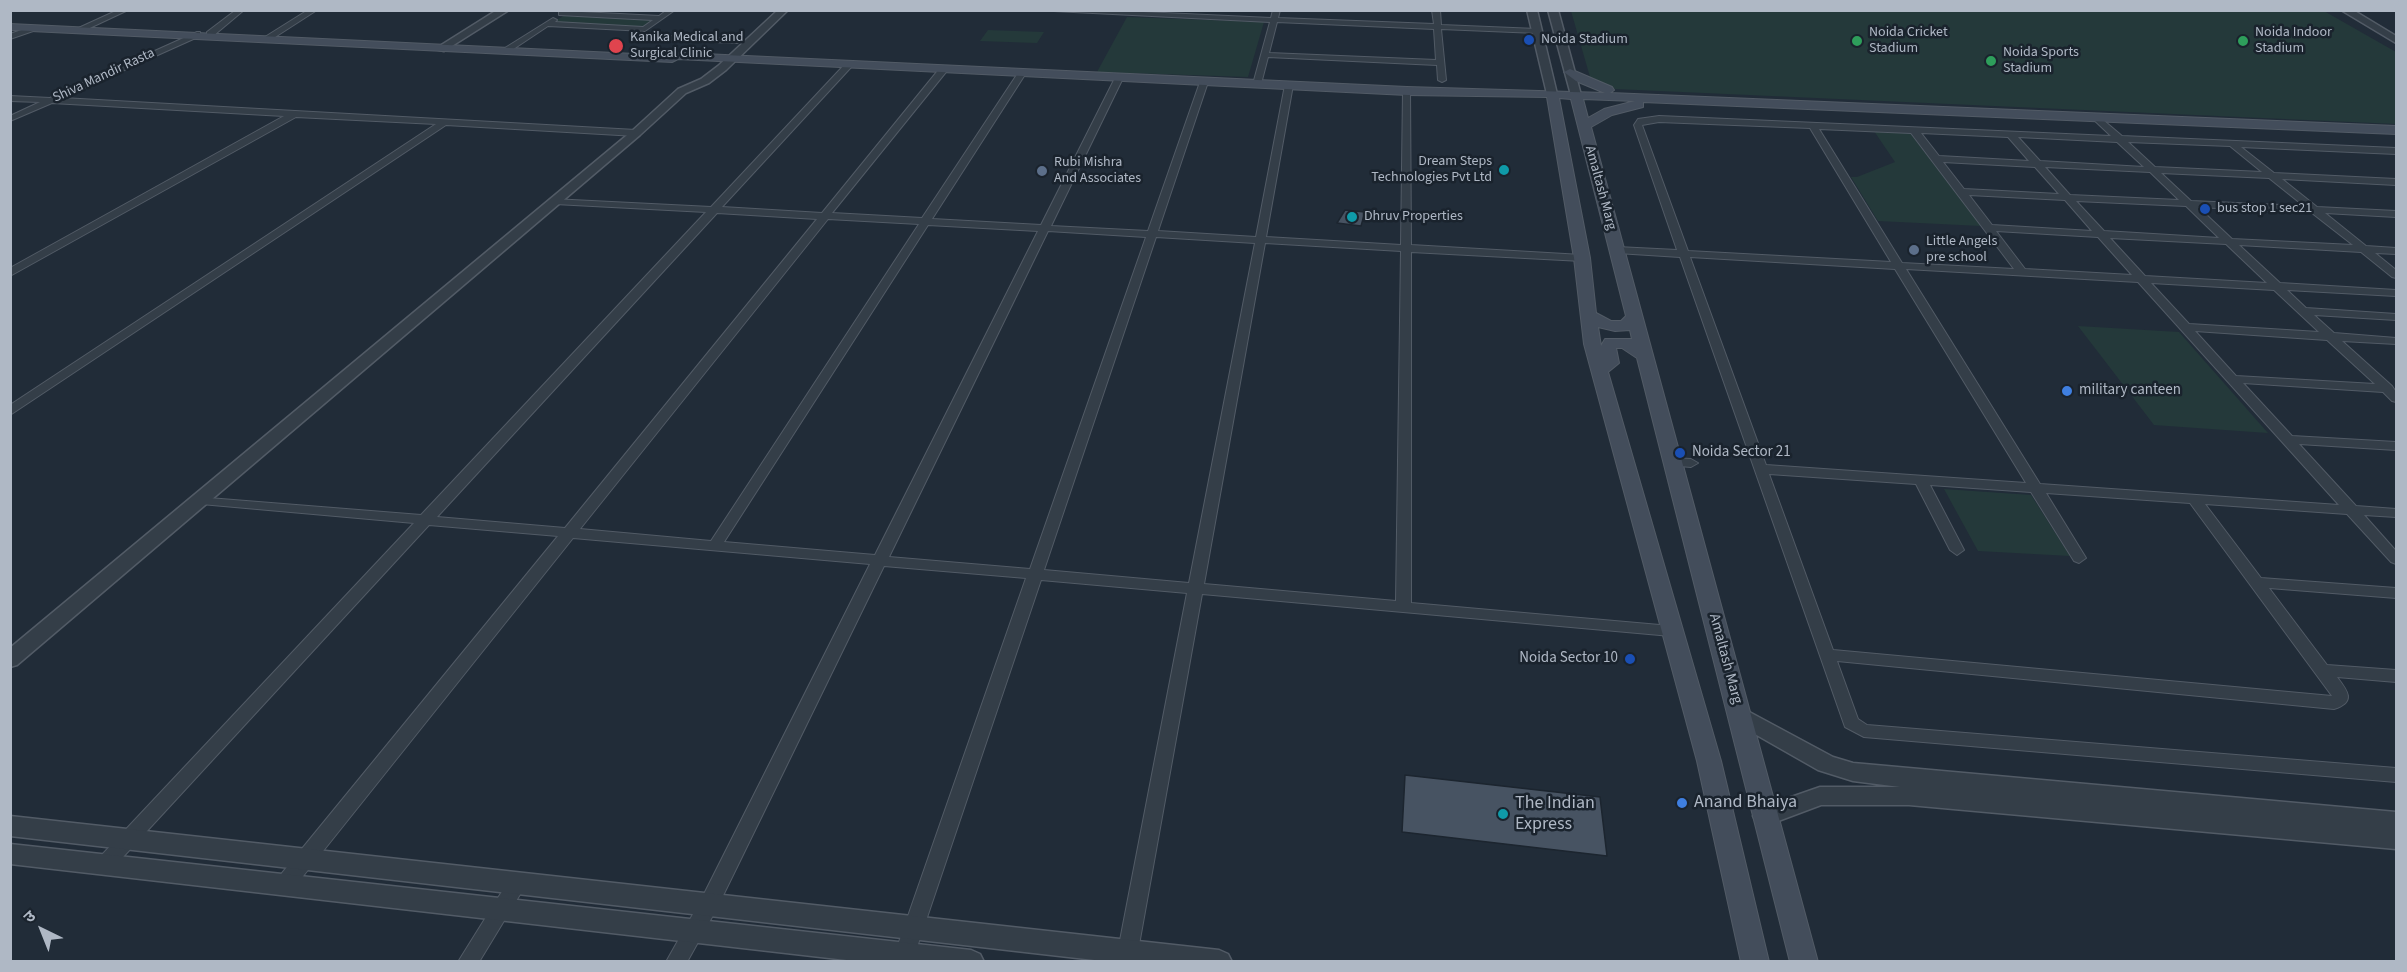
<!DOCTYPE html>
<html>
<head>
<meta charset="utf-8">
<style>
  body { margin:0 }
  #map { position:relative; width:2407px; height:972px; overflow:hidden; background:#212c38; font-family:"Source Sans 3","Noto Sans Devanagari",sans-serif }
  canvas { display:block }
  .frame { position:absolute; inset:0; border:12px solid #afb8c5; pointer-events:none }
  .north { position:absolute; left:12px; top:900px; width:60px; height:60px; -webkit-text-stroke:4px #1a232d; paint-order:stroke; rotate:317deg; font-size:16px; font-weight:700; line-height:24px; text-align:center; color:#afb8c5 }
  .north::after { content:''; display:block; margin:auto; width:21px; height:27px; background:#afb8c5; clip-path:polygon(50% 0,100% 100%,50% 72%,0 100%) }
</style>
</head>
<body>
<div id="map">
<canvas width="2407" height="972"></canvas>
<div class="frame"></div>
<div class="north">उ</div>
</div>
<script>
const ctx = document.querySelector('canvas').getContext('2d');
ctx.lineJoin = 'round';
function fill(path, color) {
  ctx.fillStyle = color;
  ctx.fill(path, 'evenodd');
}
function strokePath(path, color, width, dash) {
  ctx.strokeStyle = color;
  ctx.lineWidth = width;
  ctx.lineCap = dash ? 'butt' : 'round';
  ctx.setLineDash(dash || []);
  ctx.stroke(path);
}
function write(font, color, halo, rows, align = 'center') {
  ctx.font = font + ' "Source Sans 3",sans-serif';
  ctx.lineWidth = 5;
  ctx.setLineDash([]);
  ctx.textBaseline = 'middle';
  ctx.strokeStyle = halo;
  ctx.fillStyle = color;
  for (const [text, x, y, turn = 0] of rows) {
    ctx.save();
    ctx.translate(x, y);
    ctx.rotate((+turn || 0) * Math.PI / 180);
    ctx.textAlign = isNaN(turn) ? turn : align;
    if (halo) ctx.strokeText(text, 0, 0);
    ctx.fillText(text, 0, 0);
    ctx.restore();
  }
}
fill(new Path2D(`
  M 1571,11 L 2324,11 L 2396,52 L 2396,124 L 1615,89 L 1590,77 Z
  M 565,15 L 656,19 L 643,28 L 550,24 Z
  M 1127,17 L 1264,22 L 1248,77 L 1097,72 Z
  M 988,30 L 1044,32 L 1037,43 L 980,41 Z
  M 1874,131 L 1910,133 L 1981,226 L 1878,221 L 1851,177 L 1857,177 L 1895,162 Z
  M 2078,326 L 2179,332 L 2268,433 L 2154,425 Z
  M 1944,489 L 2031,495 L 2070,556 L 1978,551 Z`), '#24393a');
const building = new Path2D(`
  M 1345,210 L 1365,212 L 1361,226 L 1337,223 Z
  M 1405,775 L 1600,797 L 1607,856 L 1402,832 Z`);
fill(building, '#475362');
strokePath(building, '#1c252f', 1.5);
const minor = new Path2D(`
  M 118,10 L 128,10 L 79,33 L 72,31 Z
  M 236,10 L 244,10 L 213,36 L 207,36 L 207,32 Z
  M 308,10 L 317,10 L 272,39 L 265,37 Z
  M 667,10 L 675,10 L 645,31 L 548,26 L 512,50 L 505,48 L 553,18 L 557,20 L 555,22 L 643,27 L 653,20 L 559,15 L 559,11 L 562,11 L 659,16 Z
  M 1034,10 L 1100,10 L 1271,18 L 1273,10 L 1280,10 L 1278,18 L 1434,24 L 1432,10 L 1440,10 L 1441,25 L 1537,29 L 1541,31 L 1537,33 L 1441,29 L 1446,80 L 1442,82 L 1438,80 L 1437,65 L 1268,57 L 1261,84 L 1257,86 L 1253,84 L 1270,22 ZM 1277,22 L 1434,29 L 1436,60 L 1269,53 Z
  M 33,26 L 36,26 L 36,30 L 10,39 L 10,34 Z
  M 197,32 L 200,32 L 200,36 L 62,98 L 636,130 L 640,133 L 636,136 L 446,125 L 10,415 L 10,405 L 436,124 L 296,117 L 10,276 L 10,268 L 284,116 L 52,103 L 10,121 L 10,116 L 40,102 L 10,101 L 10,96 L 50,98 Z
  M 667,36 L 737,39 L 741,41 L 737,43 L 664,40 L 663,38 Z
  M 847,62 L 854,64 L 722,207 L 822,213 L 940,68 L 946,68 L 946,72 L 832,213 L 922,218 L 1018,73 L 1022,71 L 1026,73 L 932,219 L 1041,225 L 1115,78 L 1119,76 L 1123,78 L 1051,226 L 1148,231 L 1200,82 L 1204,80 L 1208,82 L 1158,231 L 1256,237 L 1285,85 L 1289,83 L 1293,85 L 1266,237 L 1401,245 L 1403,91 L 1410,89 L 1411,245 L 1582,255 L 1587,258 L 1582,261 L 1411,252 L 1411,603 L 1671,626 L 1676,627 L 1679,631 L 1676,635 L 1671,636 L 1202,594 L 1137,956 L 1134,962 L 1120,962 L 1117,956 L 1187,593 L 1041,580 L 913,959 L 912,962 L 894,962 L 893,959 L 1026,578 L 884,566 L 716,910 L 687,962 L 666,962 L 702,898 L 870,564 L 573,538 L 292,890 L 285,892 L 278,890 L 276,884 L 278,878 L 558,536 L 429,525 L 112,869 L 105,872 L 98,869 L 96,864 L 98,859 L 414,523 L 201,504 L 196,503 L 194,500 L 196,497 L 421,515 L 706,212 L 555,204 L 550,201 L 552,199 L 711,207 ZM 717,213 L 817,219 L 565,528 L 437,517 ZM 828,219 L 919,224 L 711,541 L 580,529 ZM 928,225 L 1038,231 L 875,555 L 724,542 ZM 1048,231 L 1146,237 L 1030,569 L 889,557 ZM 1156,237 L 1255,243 L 1189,583 L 1044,570 ZM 1265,243 L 1401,251 L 1396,601 L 1204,584 Z
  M 2096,114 L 2122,136 L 2396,148 L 2396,154 L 2241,147 L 2274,173 L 2396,179 L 2396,185 L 2282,179 L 2317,207 L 2396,211 L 2396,217 L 2325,213 L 2366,246 L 2396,248 L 2396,254 L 2375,253 L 2396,270 L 2396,278 L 2392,277 L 2361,252 L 2239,245 L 2280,283 L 2396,290 L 2396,296 L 2287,290 L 2306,308 L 2396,314 L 2396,320 L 2314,315 L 2334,333 L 2396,338 L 2396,344 L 2342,341 L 2392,386 L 2396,392 L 2396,402 L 2392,401 L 2383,392 L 2243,383 L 2292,436 L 2396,442 L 2396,450 L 2299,444 L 2356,506 L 2396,509 L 2396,517 L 2364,515 L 2396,551 L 2396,564 L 2391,562 L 2347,514 L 2205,504 L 2261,578 L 2396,588 L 2396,598 L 2269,588 L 2327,665 L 2396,670 L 2396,682 L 2337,677 C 2347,690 2357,702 2334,709 L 1837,661 L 1858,719 L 1867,725 L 2396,768 L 2396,782 L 1864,737 L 1845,727 L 1680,257 L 1617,253 L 1612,250 L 1617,247 L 1677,250 L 1634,125 L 1638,119 L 1659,116 L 2111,136 L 2093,119 L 2092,117 ZM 1659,122 L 1810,128 L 1891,262 L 1688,251 L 1642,125 ZM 1819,129 L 1911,133 L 2014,269 L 1902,263 ZM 1921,133 L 2008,137 L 2029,161 L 1939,156 ZM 2018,137 L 2117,142 L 2144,167 L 2040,161 ZM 2128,142 L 2230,146 L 2262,172 L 2155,167 ZM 1943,162 L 2035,167 L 2059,194 L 1964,189 ZM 2045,167 L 2150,172 L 2179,200 L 2070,195 ZM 2161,173 L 2269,178 L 2304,206 L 2191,201 ZM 1969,195 L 2065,200 L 2092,231 L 1992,225 ZM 2076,201 L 2186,206 L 2219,238 L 2104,231 ZM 2198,207 L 2312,213 L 2353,245 L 2232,239 ZM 1996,231 L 2098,237 L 2132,275 L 2025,269 ZM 2110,238 L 2226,244 L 2267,283 L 2145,276 ZM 1690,257 L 1895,269 L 2026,483 L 1766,465 ZM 1906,269 L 2138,282 L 2339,505 L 2040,484 ZM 2151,283 L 2274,290 L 2319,332 L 2189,324 ZM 2195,331 L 2327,340 L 2375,384 L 2236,376 ZM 1769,474 L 1916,484 L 1950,550 L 1957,555 L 1964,550 L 1930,485 L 2031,492 L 2074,561 L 2079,563 L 2086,558 L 2046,493 L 2190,503 L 2332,696 L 1833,650 Z
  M 1672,458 L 1691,459 L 1698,463 L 1691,467 L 1667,465 L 1665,462 L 1667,459 Z
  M 518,875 L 525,877 L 527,883 L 479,962 L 458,962 L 511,877 Z`);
const tertiary = new Path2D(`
  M 497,10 L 509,10 L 444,51 L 435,49 Z
  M 778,10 L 788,10 L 726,70 L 709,83 L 686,93 L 640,135 L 17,665 L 10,667 L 10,648 L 632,131 L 678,89 L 701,79 L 718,66 Z
  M 1527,10 L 1537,10 L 1557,94 L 1556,96 L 1552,97 L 1547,94 Z
  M 1548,10 L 1558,10 L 1581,95 L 1580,97 L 1576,98 L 1571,95 Z
  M 2341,10 L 2353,10 L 2396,36 L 2396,43 Z
  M 1740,707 L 1833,757 L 1853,763 L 2396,812 L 2396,849 L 1909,805 L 1821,805 L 1765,826 L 1757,823 L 1753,816 L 1757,809 L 1820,787 L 1900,787 L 1853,781 L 1818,770 L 1732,721 L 1729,715 L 1732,709 Z
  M 10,816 L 1219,950 L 1228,954 L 1232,962 L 1112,962 L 10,836 Z
  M 10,844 L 971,950 L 980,954 L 984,962 L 864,962 L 10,864 Z`);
const secondary = new Path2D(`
  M 10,24 L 656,55 L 661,52 L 1407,87 L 1605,93 L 1576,81 L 1564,72 L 1570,69 L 1612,87 L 1614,90 L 1610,93 L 2396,126 L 2396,134 L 1643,102 L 1643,107 L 1612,115 L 1591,127 L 1818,962 L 1790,962 L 1637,358 L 1622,348 L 1616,348 L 1619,363 L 1608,372 L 1721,761 L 1769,962 L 1741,962 L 1697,761 L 1584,344 L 1574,258 L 1547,97 L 1407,95 L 678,59 L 672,62 L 10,30 ZM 1559,98 L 1571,99 L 1626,316 L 1621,321 L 1611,321 L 1596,313 L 1590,258 ZM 1583,99 L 1635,101 L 1604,109 L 1588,118 ZM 1598,327 L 1615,331 L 1630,330 L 1632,339 L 1605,339 L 1601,346 Z`);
strokePath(minor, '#525b66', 2);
strokePath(tertiary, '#525b66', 3);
strokePath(secondary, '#525b66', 2);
fill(minor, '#343e48');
fill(tertiary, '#343e48');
fill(secondary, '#434d5b');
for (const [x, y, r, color] of [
  [1529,40,6,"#1a4fb4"],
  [1857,41,6,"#2e9e5b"],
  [2243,41,6,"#2e9e5b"],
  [616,46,8,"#e0444e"],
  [1991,61,6,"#2e9e5b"],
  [1504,170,6,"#0f9aa8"],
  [1042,171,6,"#5c6f8a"],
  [2205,209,6,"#1a4fb4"],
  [1352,217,6,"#0f9aa8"],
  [1914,250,6,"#5c6f8a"],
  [2067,391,6,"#3f7fe0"],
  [1680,453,6,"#1a4fb4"],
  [1630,659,6,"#1a4fb4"],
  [1682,803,6,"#3f7fe0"],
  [1503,814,6,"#0f9aa8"]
]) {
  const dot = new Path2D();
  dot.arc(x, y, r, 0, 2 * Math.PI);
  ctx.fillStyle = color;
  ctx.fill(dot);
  strokePath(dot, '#1a232d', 2);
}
write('14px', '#afb8c5', '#1a232d', [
  ["Noida Cricket",1869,33],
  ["Stadium",1869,49],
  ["Noida Indoor",2255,33],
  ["Stadium",2255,49],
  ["Kanika Medical and",630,38],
  ["Surgical Clinic",630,54],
  ["Noida Stadium",1541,40],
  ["Noida Sports",2003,53],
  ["Stadium",2003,69],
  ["Dream Steps",1492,162,"right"],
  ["Technologies Pvt Ltd",1492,178,"right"],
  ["Rubi Mishra",1054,163],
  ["And Associates",1054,179],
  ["bus stop 1 sec21",2217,209],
  ["Dhruv Properties",1364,217],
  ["Little Angels",1926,242],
  ["pre school",1926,258]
], 'left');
write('14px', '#afb8c5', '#1a232d', [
  ["Shiva Mandir Rasta",104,76,-25],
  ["Amaltash Marg",1600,188,75]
]);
write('15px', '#afb8c5', '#1a232d', [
  ["military canteen",2079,391],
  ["Noida Sector 21",1692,453],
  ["Noida Sector 10",1618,659,"right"]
], 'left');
write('15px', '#afb8c5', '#1a232d', [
  ["Amaltash Marg",1725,659,75]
]);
write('18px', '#afb8c5', '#1a232d', [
  ["Anand Bhaiya",1694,803],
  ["The Indian",1515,804],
  ["Express",1515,825]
], 'left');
</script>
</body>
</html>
